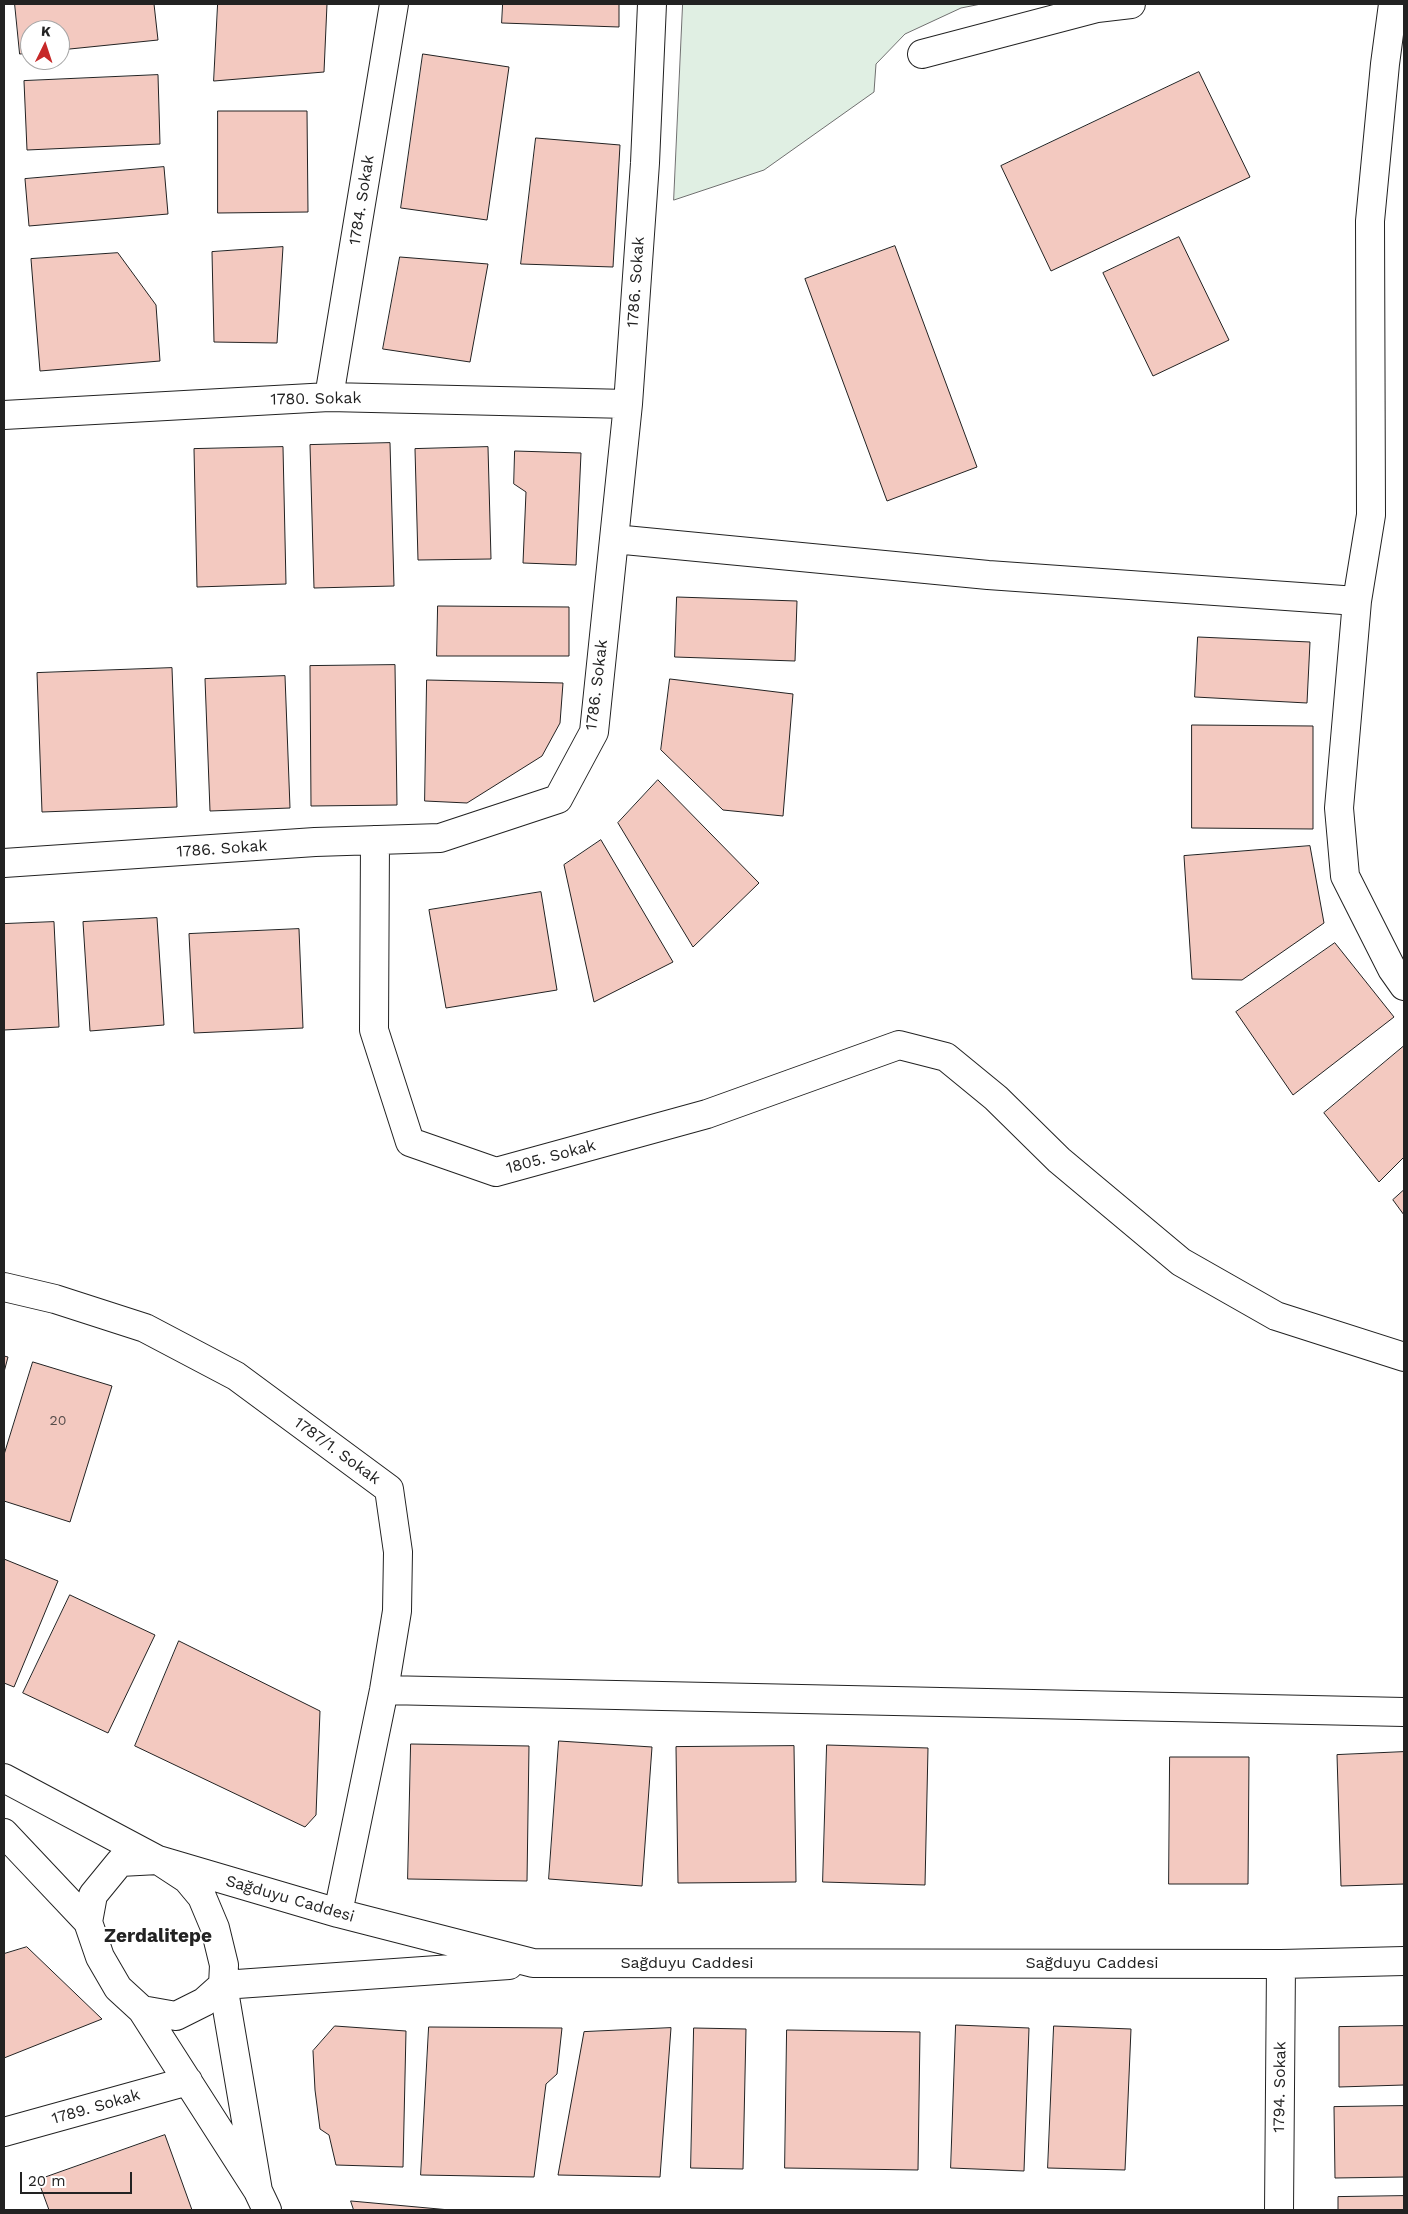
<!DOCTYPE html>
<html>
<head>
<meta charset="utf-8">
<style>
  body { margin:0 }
  #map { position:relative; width:1408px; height:2214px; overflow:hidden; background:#fff; font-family:"Work Sans",sans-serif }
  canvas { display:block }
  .frame { position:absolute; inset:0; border:5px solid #222; pointer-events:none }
  .north { position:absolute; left:20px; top:20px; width:50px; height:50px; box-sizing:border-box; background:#fff; border:1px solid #a7a7a7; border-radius:50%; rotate:4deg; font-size:14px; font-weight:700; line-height:20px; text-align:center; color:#222 }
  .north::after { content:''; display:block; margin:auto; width:18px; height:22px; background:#c62828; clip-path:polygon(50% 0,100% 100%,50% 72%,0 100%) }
  .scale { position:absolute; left:20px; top:2172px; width:112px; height:22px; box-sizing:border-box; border:2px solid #222; border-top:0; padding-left:6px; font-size:15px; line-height:18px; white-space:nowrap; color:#222; -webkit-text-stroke:4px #fff; paint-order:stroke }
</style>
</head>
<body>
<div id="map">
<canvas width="1408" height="2214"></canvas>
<div class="frame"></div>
<div class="north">K</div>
<div class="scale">20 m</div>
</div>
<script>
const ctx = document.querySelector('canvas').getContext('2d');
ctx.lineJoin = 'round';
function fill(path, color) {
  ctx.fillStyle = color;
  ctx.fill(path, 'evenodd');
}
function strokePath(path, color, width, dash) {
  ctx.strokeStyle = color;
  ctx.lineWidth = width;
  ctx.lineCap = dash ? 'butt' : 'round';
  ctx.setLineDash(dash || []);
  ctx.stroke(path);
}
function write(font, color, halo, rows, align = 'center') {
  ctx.font = font + ' "Work Sans",sans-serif';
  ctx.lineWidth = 4;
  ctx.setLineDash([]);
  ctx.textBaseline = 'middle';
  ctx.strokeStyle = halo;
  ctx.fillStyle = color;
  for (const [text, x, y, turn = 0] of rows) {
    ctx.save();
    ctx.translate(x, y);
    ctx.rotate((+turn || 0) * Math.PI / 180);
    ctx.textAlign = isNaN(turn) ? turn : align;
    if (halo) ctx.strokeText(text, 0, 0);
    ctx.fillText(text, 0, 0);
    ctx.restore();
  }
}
const green = new Path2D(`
  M 683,4 L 981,4 L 961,8 L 905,34 L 876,64 L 874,92 L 764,170 L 674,200 Z`);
fill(green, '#e0efe3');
strokePath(green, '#6f6f6f', 1);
const building = new Path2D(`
  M 15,4 L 154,4 L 158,40 L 60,50 L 60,30 L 30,30 L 30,53 L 20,54 Z
  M 218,4 L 327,4 L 324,72 L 214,81 Z
  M 503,4 L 619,4 L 619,27 L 502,23 Z
  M 423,54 L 509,67 L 487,220 L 401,208 Z
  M 1199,72 L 1250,177 L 1051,271 L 1001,166 Z
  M 158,75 L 160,144 L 27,150 L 24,81 Z
  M 218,111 L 307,111 L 308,212 L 218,213 Z
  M 536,138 L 620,145 L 613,267 L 521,264 Z
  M 164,167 L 168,214 L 29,226 L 25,179 Z
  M 1179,237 L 1229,340 L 1153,376 L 1103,273 Z
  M 895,246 L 977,467 L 887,501 L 805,279 Z
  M 283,247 L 277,343 L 214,342 L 212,252 Z
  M 118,253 L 156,305 L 160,361 L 40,371 L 31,259 Z
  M 400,257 L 488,264 L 470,362 L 383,349 Z
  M 390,443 L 394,586 L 314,588 L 310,445 Z
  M 283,447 L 286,584 L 197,587 L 194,449 Z
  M 488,447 L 491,559 L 418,560 L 415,449 Z
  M 515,451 L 581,453 L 576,565 L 523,563 L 526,492 L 514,484 Z
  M 677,597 L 797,601 L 795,661 L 675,657 Z
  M 438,606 L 569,607 L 569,656 L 437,656 Z
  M 1198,637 L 1310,642 L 1307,703 L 1195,697 Z
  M 395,665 L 397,805 L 311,806 L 310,666 Z
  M 172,668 L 177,807 L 42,812 L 37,673 Z
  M 285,676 L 290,808 L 210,811 L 205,679 Z
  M 670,679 L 793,694 L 783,816 L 723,810 L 661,750 Z
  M 427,680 L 563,683 L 560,723 L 542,756 L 467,803 L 425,801 Z
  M 1192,725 L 1313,726 L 1313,829 L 1192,828 Z
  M 658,780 L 759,883 L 693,947 L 618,823 Z
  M 601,840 L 673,962 L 594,1002 L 564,865 Z
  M 1310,846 L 1324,923 L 1242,980 L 1192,979 L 1184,856 Z
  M 541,892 L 557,990 L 446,1008 L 429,910 Z
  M 157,918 L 164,1025 L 90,1031 L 83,922 Z
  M 54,922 L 59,1027 L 4,1030 L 4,924 Z
  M 299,929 L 303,1028 L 194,1033 L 189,934 Z
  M 1335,943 L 1394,1017 L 1293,1095 L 1236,1012 Z
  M 1404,1046 L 1404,1157 L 1379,1182 L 1324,1113 Z
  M 1404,1190 L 1404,1215 L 1393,1200 Z
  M 4,1356 L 8,1357 L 4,1372 Z
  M 33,1362 L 112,1386 L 70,1522 L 4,1501 L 4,1455 Z
  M 4,1559 L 58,1581 L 14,1687 L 4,1683 Z
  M 70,1595 L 155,1635 L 108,1733 L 23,1693 Z
  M 179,1641 L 320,1711 L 316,1815 L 305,1827 L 135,1746 Z
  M 559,1741 L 652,1747 L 642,1886 L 549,1879 Z
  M 411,1744 L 529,1746 L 527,1881 L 408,1879 Z
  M 827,1745 L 928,1748 L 925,1885 L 823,1882 Z
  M 794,1746 L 796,1882 L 678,1883 L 676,1747 Z
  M 1404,1752 L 1404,1884 L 1341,1886 L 1337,1755 Z
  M 1170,1757 L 1249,1757 L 1248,1884 L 1169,1884 Z
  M 27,1947 L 102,2019 L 4,2058 L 4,1954 Z
  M 956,2025 L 1029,2028 L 1024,2171 L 951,2168 Z
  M 335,2026 L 406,2031 L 403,2167 L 336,2165 L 329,2135 L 320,2129 L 315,2090 L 313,2051 Z
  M 1054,2026 L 1131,2029 L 1125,2170 L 1048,2168 Z
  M 1404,2026 L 1404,2085 L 1339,2087 L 1339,2027 Z
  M 429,2027 L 562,2028 L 557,2074 L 546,2084 L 534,2177 L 421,2175 Z
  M 671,2028 L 660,2177 L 558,2175 L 584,2032 Z
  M 694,2028 L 746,2029 L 743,2169 L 691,2168 Z
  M 787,2030 L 920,2032 L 918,2170 L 785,2168 Z
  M 1404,2106 L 1404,2177 L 1335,2178 L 1334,2107 Z
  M 165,2135 L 192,2210 L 49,2210 L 38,2180 Z
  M 1404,2196 L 1404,2210 L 1338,2210 L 1338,2197 Z
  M 351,2201 L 450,2210 L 354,2210 Z`);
fill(building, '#f3c9c0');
strokePath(building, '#222', 1);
const minor = new Path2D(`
  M 1393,4 L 1385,64 L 1370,221 L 1371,515 L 1357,601 L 1339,808 L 1345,876 L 1392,969 L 1404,986
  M 922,54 L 1097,8 L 1131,4
  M 329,397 L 394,4
  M 4,415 L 329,397 L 628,404
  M 614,539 L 988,575 L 1357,601
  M 375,840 L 374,1030 L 410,1142 L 496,1172 L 707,1114 L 899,1045 L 946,1057 L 996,1098 L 1059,1160 L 1181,1262 L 1276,1316 L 1404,1357
  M 4,863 L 315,842 L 440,838 L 558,799 L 594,732 L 628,404 L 645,163 L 652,4
  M 4,1287 L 55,1299 L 145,1328 L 236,1376 L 389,1489 L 398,1552 L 397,1611 L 384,1690 L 338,1913
  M 384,1690 L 1404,1712
  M 4,1778 L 158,1860 L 338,1913 L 533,1963 L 1281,1964 L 1404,1961
  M 4,1833 L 88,1922
  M 158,1860 L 187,1879 L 202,1897 L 215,1928 L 224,1965 L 223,1985 L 204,2002 L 176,2016 L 142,2010 L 118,1988 L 100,1957 L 88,1922 L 93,1895 L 120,1862 Z
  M 142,2010 L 258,2191 L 267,2210
  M 4,2132 L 188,2081
  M 258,2191 L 223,1985 L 509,1965
  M 1279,2210 L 1281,1964`);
strokePath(minor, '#222', 30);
strokePath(minor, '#fff', 28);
write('14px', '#564c4a', null, [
  ["20",58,1421]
]);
write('16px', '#222', '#fff', [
  ["1784. Sokak",362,200,-81],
  ["1786. Sokak",636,282,-86],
  ["1780. Sokak",316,399,-1],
  ["1786. Sokak",597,685,-83],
  ["1786. Sokak",222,849,-4],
  ["1805. Sokak",551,1157,-15],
  ["1787/1. Sokak",337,1451,36],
  ["Sağduyu Caddesi",290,1899,16],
  ["Sağduyu Caddesi",687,1963],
  ["Sağduyu Caddesi",1092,1963],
  ["1794. Sokak",1280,2087,-89],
  ["1789. Sokak",96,2107,-16]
]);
write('bold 19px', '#222', '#fff', [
  ["Zerdalitepe",158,1936]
]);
</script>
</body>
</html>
